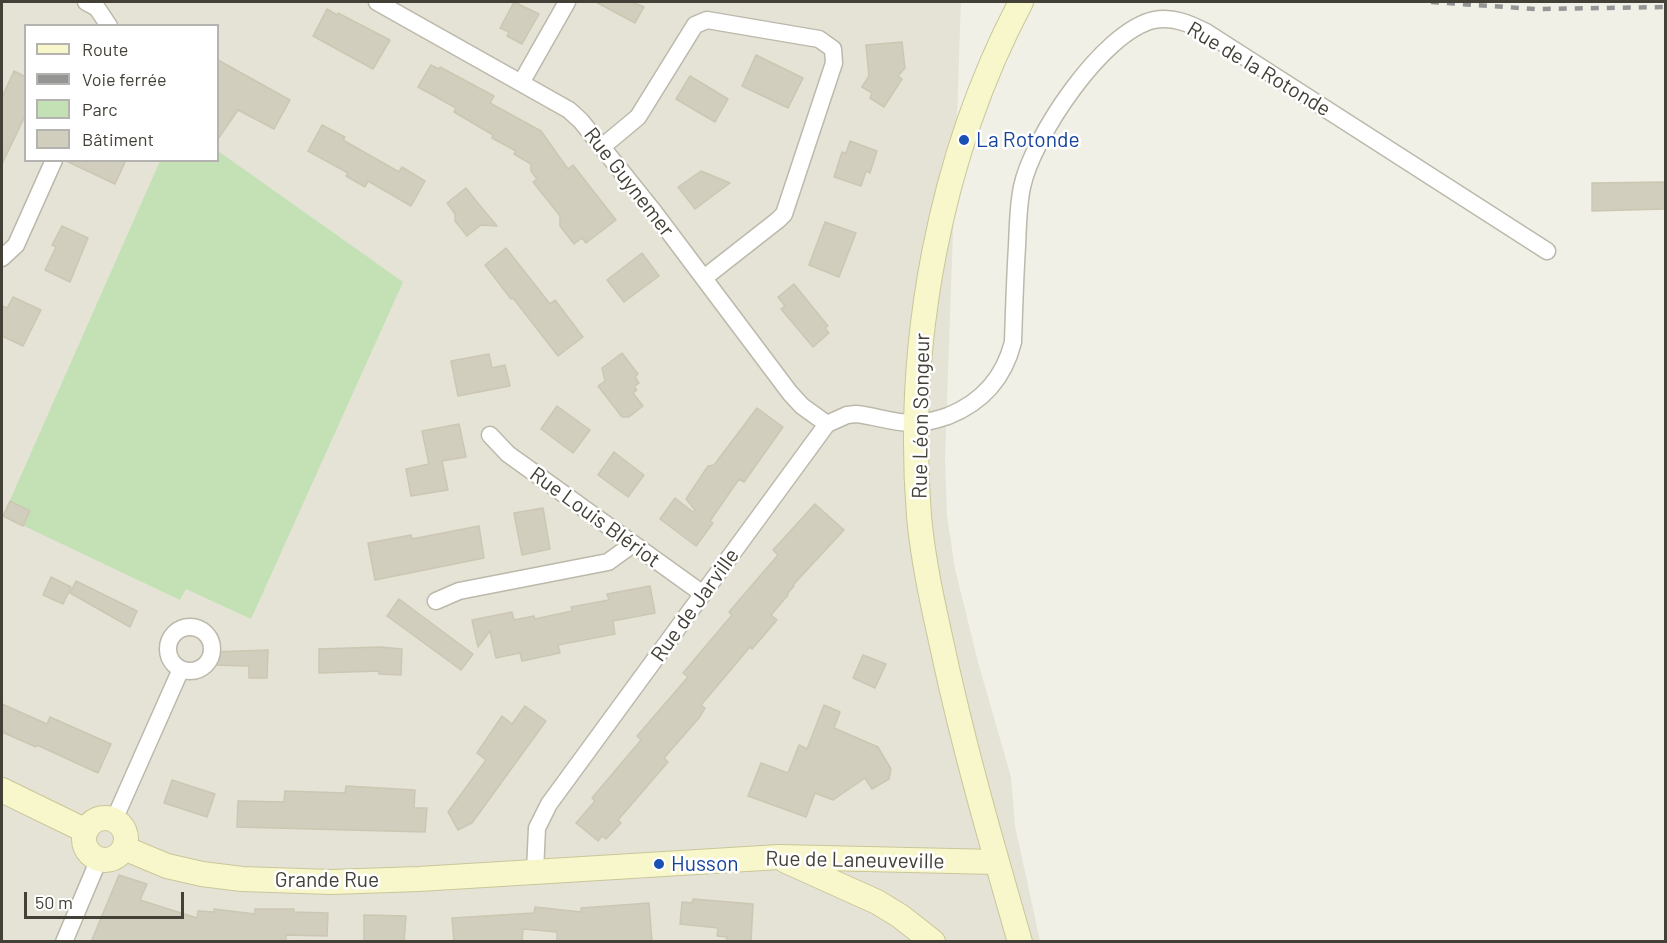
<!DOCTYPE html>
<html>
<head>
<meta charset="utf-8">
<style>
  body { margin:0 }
  #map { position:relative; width:1667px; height:943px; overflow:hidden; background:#f1f0e7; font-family:Barlow,sans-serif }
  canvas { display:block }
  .frame { position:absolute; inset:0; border:3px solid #434137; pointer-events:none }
  .legend { position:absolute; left:24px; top:24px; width:195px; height:138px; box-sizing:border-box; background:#fff; border:2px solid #b4b3af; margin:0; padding:8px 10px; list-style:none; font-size:18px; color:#434137 }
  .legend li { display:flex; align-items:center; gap:12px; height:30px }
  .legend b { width:30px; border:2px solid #b4b3af }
  .scale { position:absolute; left:24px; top:892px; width:160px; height:27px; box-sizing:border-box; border:3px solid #434137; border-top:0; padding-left:8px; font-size:18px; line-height:21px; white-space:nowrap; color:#434137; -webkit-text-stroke:4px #fff; paint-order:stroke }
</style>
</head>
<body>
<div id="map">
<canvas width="1667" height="943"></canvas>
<div class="frame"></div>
<ul class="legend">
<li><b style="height:8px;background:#f8f7cb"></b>Route</li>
<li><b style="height:8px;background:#959595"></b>Voie ferrée</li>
<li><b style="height:16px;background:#c3e1b5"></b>Parc</li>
<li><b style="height:16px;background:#d1cebe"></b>Bâtiment</li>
</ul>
<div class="scale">50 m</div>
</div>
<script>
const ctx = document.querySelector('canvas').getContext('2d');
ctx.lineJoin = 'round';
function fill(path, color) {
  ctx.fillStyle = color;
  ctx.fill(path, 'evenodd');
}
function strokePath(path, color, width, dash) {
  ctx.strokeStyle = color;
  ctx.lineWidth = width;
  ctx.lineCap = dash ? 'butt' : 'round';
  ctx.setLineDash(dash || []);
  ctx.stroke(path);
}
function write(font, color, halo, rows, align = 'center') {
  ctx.font = font + ' Barlow,sans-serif';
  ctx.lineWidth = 5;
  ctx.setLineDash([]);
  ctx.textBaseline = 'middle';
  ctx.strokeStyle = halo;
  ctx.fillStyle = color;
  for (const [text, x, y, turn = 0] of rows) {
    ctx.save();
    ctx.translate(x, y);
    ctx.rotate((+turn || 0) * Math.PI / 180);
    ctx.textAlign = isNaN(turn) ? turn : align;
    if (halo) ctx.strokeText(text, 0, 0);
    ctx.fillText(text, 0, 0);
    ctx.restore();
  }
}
fill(new Path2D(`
  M 2,2 L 961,2 L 945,460 L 947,515 L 955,569 L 978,662 L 1011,777 L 1015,826 L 1040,941 L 2,942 ZM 26,26 L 218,26 L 218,160 L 26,160 Z`), '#e5e3d6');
fill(new Path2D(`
  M 218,151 L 403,282 L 251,619 L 186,589 L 180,600 L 3,516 L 160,161 L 218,160 Z`), '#c3e1b5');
const building = new Path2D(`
  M 514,2 L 539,14 L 522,44 L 507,36 L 509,32 L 500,28 Z
  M 596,2 L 632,2 L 644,7 L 635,23 Z
  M 327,9 L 337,15 L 338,13 L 390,40 L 373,69 L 313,36 Z
  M 902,42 L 905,68 L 898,76 L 902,79 L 884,107 L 870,98 L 872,93 L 862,87 L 869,76 L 866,45 Z
  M 756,55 L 803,78 L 788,108 L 742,86 Z
  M 218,60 L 290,100 L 274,129 L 238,110 L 218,139 Z
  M 431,65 L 439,69 L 440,67 L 494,96 L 490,103 L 541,131 L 568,169 L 573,165 L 616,220 L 586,243 L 582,238 L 574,244 L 560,226 L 560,216 L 533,182 L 537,179 L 531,171 L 531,164 L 514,154 L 516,151 L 492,138 L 493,135 L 454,112 L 456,108 L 418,87 Z
  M 14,71 L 26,77 L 26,114 L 2,164 L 2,97 Z
  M 690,76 L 728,99 L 715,122 L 676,99 Z
  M 322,125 L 345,137 L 343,140 L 399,172 L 402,167 L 425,181 L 411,206 L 368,181 L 365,187 L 346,176 L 348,173 L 308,151 Z
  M 850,141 L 877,151 L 870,173 L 866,171 L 861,186 L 834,177 L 842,152 L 846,153 Z
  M 64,160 L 126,160 L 115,184 Z
  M 701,171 L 730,183 L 695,209 L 678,187 Z
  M 1665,182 L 1665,209 L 1592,211 L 1592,183 Z
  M 466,188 L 477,202 L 497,226 L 481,225 L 467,236 L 455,221 L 455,214 L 447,203 Z
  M 825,222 L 856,233 L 839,277 L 809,265 Z
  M 62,226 L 88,238 L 70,282 L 45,270 L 56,247 L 52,245 Z
  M 506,248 L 550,304 L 555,300 L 583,337 L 558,356 L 513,298 L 511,299 L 485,265 Z
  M 642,253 L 659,276 L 624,302 L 607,280 Z
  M 794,284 L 828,326 L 825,328 L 829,333 L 813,347 L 781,309 L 785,306 L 778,297 Z
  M 13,297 L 41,310 L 23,346 L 2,336 L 2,306 L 7,308 Z
  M 622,353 L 638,374 L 635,377 L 639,383 L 634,387 L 637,390 L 633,393 L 643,406 L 629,417 L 622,417 L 598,386 L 605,381 L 602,368 Z
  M 489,354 L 492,368 L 505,365 L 510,386 L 458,396 L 451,361 Z
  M 557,406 L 590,430 L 573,453 L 541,429 Z
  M 757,408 L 783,427 L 744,482 L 739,479 L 710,521 L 713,523 L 696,546 L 660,519 L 675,498 L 693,512 L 695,510 L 686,499 L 708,466 L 714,465 Z
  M 459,424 L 466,457 L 442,461 L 448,490 L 411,496 L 406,469 L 429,464 L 422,431 Z
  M 614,452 L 644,475 L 628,497 L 598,475 Z
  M 10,501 L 30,511 L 23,526 L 3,516 Z
  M 815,504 L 844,530 L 793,585 L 794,586 L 787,594 L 788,595 L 771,615 L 777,620 L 752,649 L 750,647 L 701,705 L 705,708 L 699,718 L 664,758 L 668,762 L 618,820 L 621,823 L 606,839 L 602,836 L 598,841 L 576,823 L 595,801 L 592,798 L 641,740 L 637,736 L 688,677 L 683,673 L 732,615 L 729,612 L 778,555 L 773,550 Z
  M 543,508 L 550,549 L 522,555 L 514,513 Z
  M 479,526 L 484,558 L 375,580 L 368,543 L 411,535 L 412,539 Z
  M 51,577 L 71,587 L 63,604 L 43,595 Z
  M 76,581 L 137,611 L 130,627 L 70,593 Z
  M 650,586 L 655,613 L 613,621 L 615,634 L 558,645 L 560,653 L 522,661 L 520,653 L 496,658 L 490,631 L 478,647 L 472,620 L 512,612 L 514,620 L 534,616 L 535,619 L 572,611 L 571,607 L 609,600 L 607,594 Z
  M 399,599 L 473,654 L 461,670 L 387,616 Z
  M 380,647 L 402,649 L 401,675 L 379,674 L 379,671 L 319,673 L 319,649 Z
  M 268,650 L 267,678 L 249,678 L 249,666 L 212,665 L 212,652 Z
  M 863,655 L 886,664 L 875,688 L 853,678 Z
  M 2,704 L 47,724 L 50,717 L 111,744 L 98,773 L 37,745 L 36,747 L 2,732 Z
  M 824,705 L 840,712 L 834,728 L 878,747 L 891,769 L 889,779 L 872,789 L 865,778 L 833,800 L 815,793 L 806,817 L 748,796 L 761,763 L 788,773 L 799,745 L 807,749 Z
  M 525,706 L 546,721 L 472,823 L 458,830 L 448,812 L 486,760 L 477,753 L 502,716 L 512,724 Z
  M 172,780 L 215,794 L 207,817 L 164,803 Z
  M 346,786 L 415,790 L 414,808 L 427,808 L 425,832 L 237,827 L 238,801 L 284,802 L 285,791 L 345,793 Z
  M 119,875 L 147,884 L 140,900 L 197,918 L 198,911 L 214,912 L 214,909 L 255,914 L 255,909 L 294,909 L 294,912 L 328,913 L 327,936 L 286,935 L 286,942 L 91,942 Z
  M 693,899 L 753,904 L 751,942 L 726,942 L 727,937 L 717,936 L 718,928 L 680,924 L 682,902 L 692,903 Z
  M 649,903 L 652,942 L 557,942 L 557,932 L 523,929 L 522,942 L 454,942 L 452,918 L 534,913 L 535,907 L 581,912 L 581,908 Z
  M 364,915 L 406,916 L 404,942 L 364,942 Z`);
fill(building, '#d1cebe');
strokePath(building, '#cbc7b2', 1.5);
const street = new Path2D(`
  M 86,2 L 97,8 L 109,26
  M 377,2 L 569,110 L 581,121 L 654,212 L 790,393 L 802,406 L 827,424
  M 521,83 L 567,2
  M 602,147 L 638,117 L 695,25 L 707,20 L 819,39 L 833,49 L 834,63 L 784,214 L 778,220 L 704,278
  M 2,258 L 16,245 L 54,160
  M 490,435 L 508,454 L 703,594
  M 436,601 L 459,591 L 608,562 L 633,544
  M168 649a22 22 0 1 1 44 0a22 22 0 1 1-44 0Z
  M 114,820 L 181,669
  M 535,871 L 537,828 L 549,804 L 827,424 L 847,415 L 856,414 C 876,416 896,424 916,423 C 927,423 939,419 948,416 C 983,402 1004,378 1013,342 C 1014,310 1015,278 1017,246 C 1018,226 1018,206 1022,187 C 1032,138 1103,31 1154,20 C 1173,16 1190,24 1206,32 L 1547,251
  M 64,942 L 99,859`);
const secondary = new Path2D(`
  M 2,790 L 86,831
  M84 839a21 21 0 1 1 42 0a21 21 0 1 1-42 0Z
  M 124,848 L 167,866 L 202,874 L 242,879 L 331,882 L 419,879 L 779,857 L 996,862
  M 786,861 L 877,902 L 900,916 L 933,942
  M 1020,942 C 992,845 964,748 943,650 C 933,605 923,561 919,516 C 905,343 940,155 1021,2`);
strokePath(street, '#bcb9ab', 19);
strokePath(secondary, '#c9c69a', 26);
strokePath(street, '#fff', 16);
strokePath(secondary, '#f8f7cb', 24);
strokePath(new Path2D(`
  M 1431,2 L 1535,9 L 1666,7`), '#959595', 4.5, [8, 8]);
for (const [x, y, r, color] of [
  [964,140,6,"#1a4fb4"],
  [659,864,6,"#1a4fb4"]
]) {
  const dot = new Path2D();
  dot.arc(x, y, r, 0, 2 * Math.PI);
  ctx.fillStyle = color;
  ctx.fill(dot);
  strokePath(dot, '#fff', 2);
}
write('21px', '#434137', '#fff', [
  ["Rue de la Rotonde",1259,69,31],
  ["Rue Guynemer",629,182,52],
  ["Rue Léon Songeur",921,416,-89],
  ["Rue Louis Blériot",595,517,36],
  ["Rue de Jarville",695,605,-54],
  ["Rue de Laneuveville",855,860,1],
  ["Grande Rue",327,880]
]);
write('21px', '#164399', '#fff', [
  ["La Rotonde",976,140],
  ["Husson",671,864]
], 'left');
</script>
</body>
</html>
